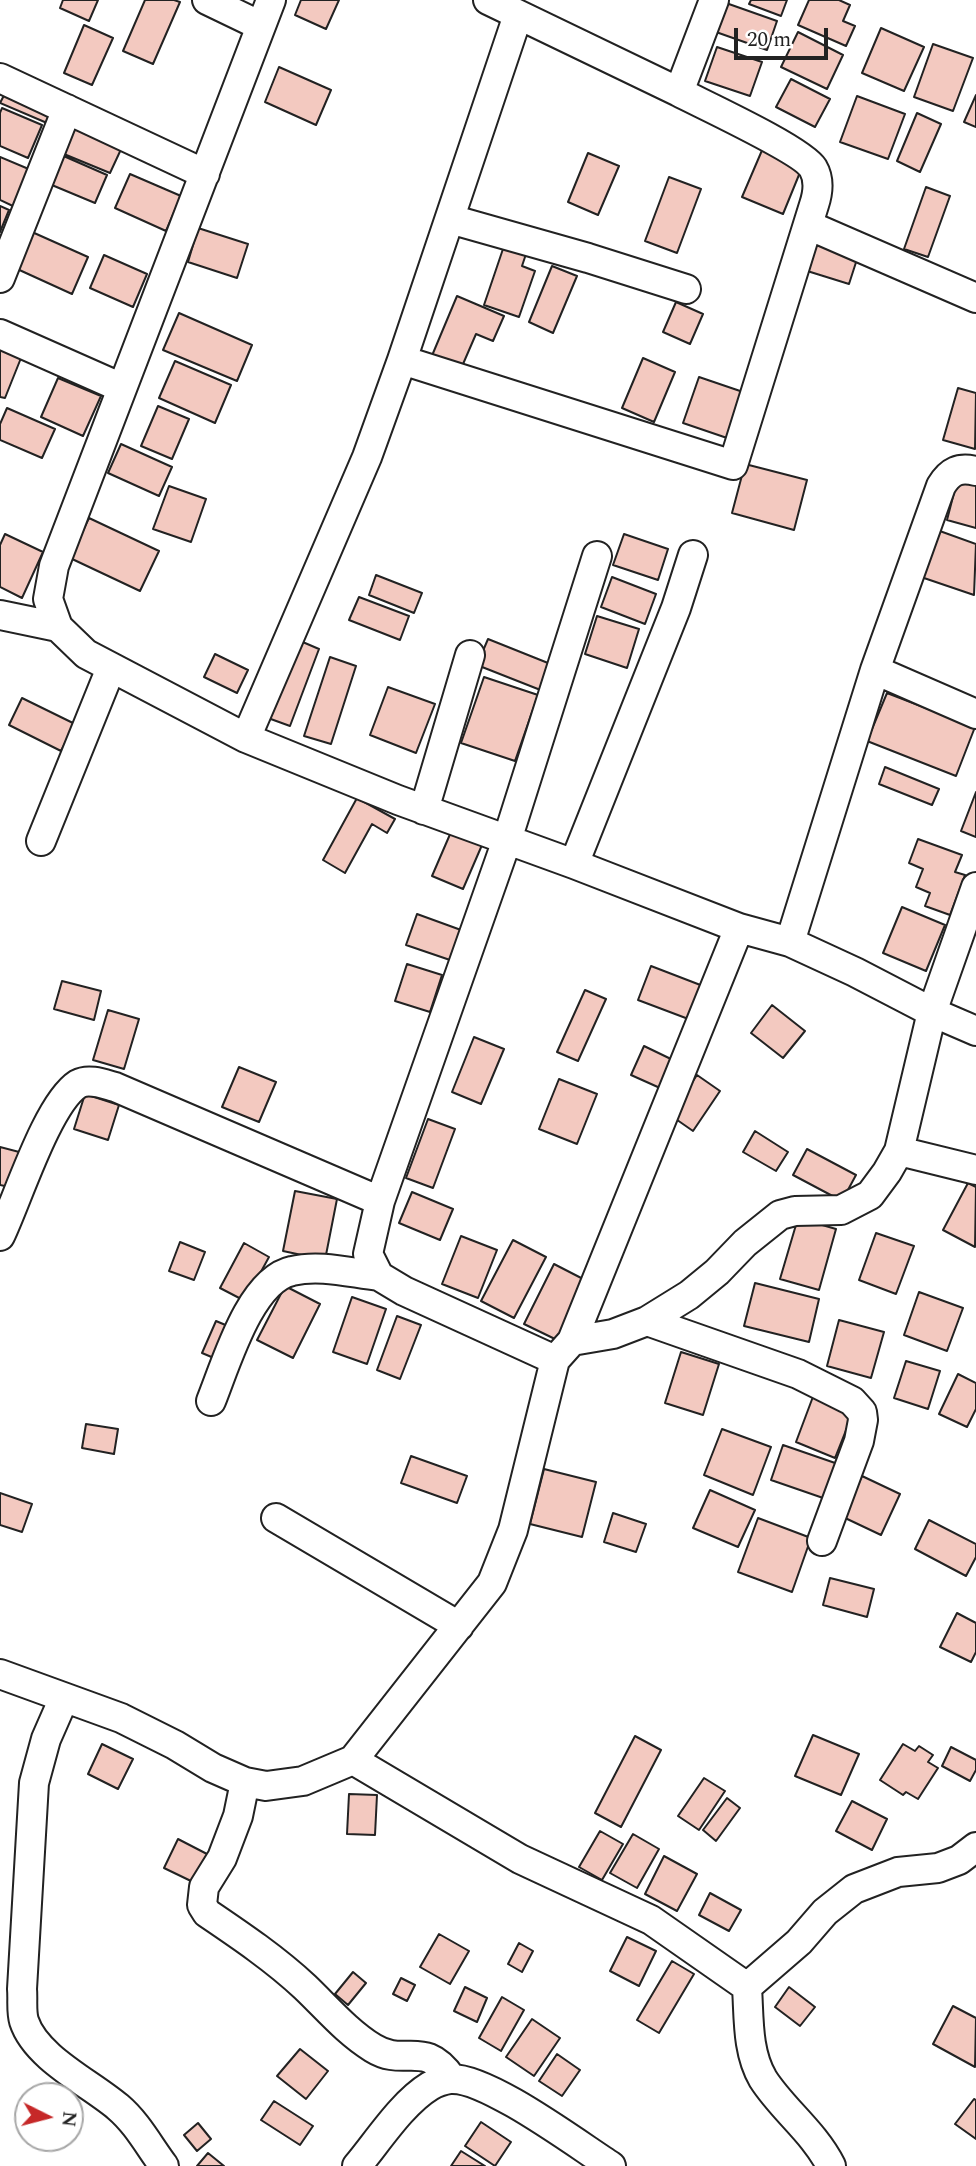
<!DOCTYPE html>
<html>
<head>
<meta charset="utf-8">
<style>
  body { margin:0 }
  #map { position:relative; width:976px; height:2166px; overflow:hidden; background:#fff; font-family:Spectral,serif }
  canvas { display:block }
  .north { position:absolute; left:14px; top:2082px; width:70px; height:70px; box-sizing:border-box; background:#fff; border:2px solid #a7a7a7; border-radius:50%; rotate:96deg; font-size:19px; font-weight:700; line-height:28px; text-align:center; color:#222 }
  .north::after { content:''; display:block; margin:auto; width:24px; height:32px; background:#c62828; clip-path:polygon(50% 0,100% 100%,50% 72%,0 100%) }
  .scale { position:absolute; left:734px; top:28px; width:94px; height:32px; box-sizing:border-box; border:4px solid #222; border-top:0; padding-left:9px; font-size:21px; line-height:24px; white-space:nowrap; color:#222; -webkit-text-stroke:5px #fff; paint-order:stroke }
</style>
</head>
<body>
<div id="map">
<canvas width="976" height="2166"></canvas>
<div class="north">N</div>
<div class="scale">20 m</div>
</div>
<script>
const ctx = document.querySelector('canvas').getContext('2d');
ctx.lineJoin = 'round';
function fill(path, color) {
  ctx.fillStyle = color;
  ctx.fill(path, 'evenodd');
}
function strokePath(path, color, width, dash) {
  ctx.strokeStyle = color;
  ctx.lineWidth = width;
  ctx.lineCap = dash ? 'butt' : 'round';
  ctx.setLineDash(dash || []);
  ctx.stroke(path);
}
const building = new Path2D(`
  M 63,0 L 98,0 L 89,21 L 60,8 Z
  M 145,0 L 174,0 L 180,2 L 153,64 L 123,51 Z
  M 301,0 L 339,0 L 326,29 L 295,15 Z
  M 751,0 L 787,0 L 781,16 L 749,4 Z
  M 809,0 L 839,0 L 850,5 L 843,21 L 855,26 L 846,46 L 798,25 Z
  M 726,3 L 777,21 L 767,50 L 716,32 Z
  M 84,25 L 113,38 L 92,85 L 64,73 Z
  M 881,28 L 924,47 L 904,91 L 862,73 Z
  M 798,32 L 843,55 L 827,89 L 781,67 Z
  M 933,44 L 973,58 L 953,111 L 914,97 Z
  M 717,47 L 762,62 L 750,96 L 705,81 Z
  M 279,67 L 331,90 L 316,125 L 265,102 Z
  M 791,79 L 830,99 L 815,127 L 776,107 Z
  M 9,86 L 55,106 L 47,123 L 0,103 Z
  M 976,95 L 976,127 L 964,122 Z
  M 857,96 L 905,114 L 888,159 L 840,142 Z
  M 2,108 L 42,125 L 28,158 L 0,146 L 0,113 Z
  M 917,113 L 941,124 L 920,172 L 897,161 Z
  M 72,123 L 123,145 L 110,173 L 59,152 Z
  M 763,148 L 803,165 L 783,214 L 742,197 Z
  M 588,153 L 619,166 L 598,215 L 568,202 Z
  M 59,154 L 107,175 L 95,203 L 47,183 Z
  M 0,157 L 31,170 L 15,207 L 0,200 Z
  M 130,174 L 181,196 L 166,231 L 115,208 Z
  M 669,177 L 701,189 L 677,253 L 645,241 Z
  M 926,187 L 950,196 L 928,257 L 904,249 Z
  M 0,206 L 9,210 L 0,232 Z
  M 198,228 L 248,244 L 237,278 L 188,262 Z
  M 32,232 L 88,257 L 72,294 L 15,268 Z
  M 813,239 L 859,253 L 849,284 L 804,270 Z
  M 504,246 L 526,254 L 522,266 L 535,271 L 519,317 L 484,305 Z
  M 104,255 L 147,274 L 133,307 L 90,288 Z
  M 552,266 L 577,276 L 553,333 L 529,322 Z
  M 457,296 L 504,316 L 493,341 L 476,334 L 460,371 L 431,358 Z
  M 676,302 L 703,314 L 690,344 L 663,332 Z
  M 179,313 L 252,345 L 237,381 L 163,350 Z
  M 0,349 L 21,358 L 5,398 L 0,397 Z
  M 643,358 L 675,372 L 654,422 L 622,408 Z
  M 175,361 L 231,385 L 215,423 L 159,398 Z
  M 699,377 L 746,393 L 730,439 L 683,423 Z
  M 58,378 L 101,396 L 83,436 L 41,417 Z
  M 958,388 L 976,393 L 975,449 L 943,440 Z
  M 158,406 L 189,419 L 172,459 L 141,446 Z
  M 7,408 L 55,429 L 42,458 L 0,440 L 0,424 Z
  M 121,444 L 172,467 L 159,496 L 108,473 Z
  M 745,464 L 807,480 L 794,530 L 732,513 Z
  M 958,477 L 976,482 L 976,528 L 947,520 Z
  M 169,486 L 206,499 L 191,542 L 153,529 Z
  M 89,518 L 159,551 L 140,591 L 70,558 Z
  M 937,530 L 976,544 L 974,595 L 921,577 Z
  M 5,534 L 43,552 L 22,598 L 0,587 L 0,545 Z
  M 624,534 L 668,549 L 658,580 L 613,565 Z
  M 376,575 L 422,593 L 414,613 L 369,595 Z
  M 612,577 L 656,594 L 645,624 L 601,607 Z
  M 359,597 L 409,616 L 400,640 L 349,620 Z
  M 597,616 L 639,629 L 627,668 L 585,654 Z
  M 488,639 L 553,665 L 543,691 L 477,665 Z
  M 298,640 L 319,649 L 290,726 L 268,718 Z
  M 215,654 L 248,670 L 237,693 L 204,677 Z
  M 330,657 L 356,666 L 331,744 L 304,736 Z
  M 484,677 L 538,695 L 515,761 L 461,743 Z
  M 388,687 L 435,704 L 416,753 L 370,735 Z
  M 887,693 L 975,727 L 956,776 L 867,741 Z
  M 22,698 L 75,724 L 61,751 L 9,725 Z
  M 885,767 L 939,789 L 932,805 L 879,784 Z
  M 976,792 L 976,837 L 961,831 Z
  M 357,798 L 395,819 L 387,833 L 372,824 L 345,873 L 323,860 Z
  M 451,832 L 482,845 L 463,889 L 432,876 Z
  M 918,839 L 962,855 L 955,872 L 965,875 L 950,915 L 925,906 L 930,893 L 916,887 L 923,869 L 909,863 Z
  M 902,907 L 945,925 L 926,971 L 883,953 Z
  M 417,914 L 461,930 L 450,960 L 406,945 Z
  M 407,964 L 442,975 L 430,1012 L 395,1001 Z
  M 651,966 L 703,986 L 691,1020 L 638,1000 Z
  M 62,981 L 101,991 L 94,1020 L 54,1009 Z
  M 585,990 L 606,999 L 578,1061 L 557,1052 Z
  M 772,1005 L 805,1031 L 783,1058 L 751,1033 Z
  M 108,1010 L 139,1019 L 124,1069 L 93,1060 Z
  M 474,1037 L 504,1049 L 481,1104 L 452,1092 Z
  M 644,1046 L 673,1060 L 660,1088 L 631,1075 Z
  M 239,1067 L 276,1082 L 259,1122 L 222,1107 Z
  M 697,1075 L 720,1091 L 693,1131 L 670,1115 Z
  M 559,1079 L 597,1094 L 577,1144 L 539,1129 Z
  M 85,1094 L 119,1105 L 108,1140 L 74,1129 Z
  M 428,1119 L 455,1129 L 433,1188 L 406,1178 Z
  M 755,1131 L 788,1152 L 776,1171 L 743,1152 Z
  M 0,1147 L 23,1153 L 14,1188 L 0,1185 Z
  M 807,1149 L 856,1175 L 842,1201 L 793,1175 Z
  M 968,1183 L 976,1187 L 975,1247 L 943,1230 Z
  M 295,1191 L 337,1199 L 325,1260 L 283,1251 Z
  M 412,1192 L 453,1209 L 440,1240 L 399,1223 Z
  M 798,1218 L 836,1229 L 819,1290 L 780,1279 Z
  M 876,1233 L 914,1246 L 896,1294 L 859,1280 Z
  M 461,1236 L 497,1250 L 478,1298 L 442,1284 Z
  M 513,1240 L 546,1257 L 514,1318 L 481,1301 Z
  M 180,1242 L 205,1252 L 194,1280 L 169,1271 Z
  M 244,1243 L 269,1257 L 245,1301 L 220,1288 Z
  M 554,1264 L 587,1281 L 557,1340 L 524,1324 Z
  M 755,1283 L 819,1299 L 809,1342 L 744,1326 Z
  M 285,1286 L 320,1304 L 293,1358 L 257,1340 Z
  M 919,1292 L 963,1308 L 947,1351 L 904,1335 Z
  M 352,1297 L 386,1309 L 367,1364 L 333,1352 Z
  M 397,1316 L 421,1325 L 400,1379 L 377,1370 Z
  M 839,1320 L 884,1332 L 871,1378 L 827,1366 Z
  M 216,1321 L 235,1329 L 221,1361 L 202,1353 Z
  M 681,1352 L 719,1364 L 703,1415 L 665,1403 Z
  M 906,1361 L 940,1371 L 928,1409 L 894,1398 Z
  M 958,1374 L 976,1383 L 976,1409 L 967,1427 L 939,1414 Z
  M 814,1394 L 854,1410 L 835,1458 L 796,1442 Z
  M 86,1424 L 118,1429 L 114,1454 L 82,1448 Z
  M 722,1429 L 771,1447 L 753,1495 L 704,1475 Z
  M 783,1445 L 838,1464 L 826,1499 L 771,1480 Z
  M 411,1456 L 467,1476 L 457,1503 L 401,1483 Z
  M 544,1469 L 596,1482 L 582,1537 L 530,1524 Z
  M 862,1476 L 900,1494 L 881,1535 L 843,1517 Z
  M 710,1490 L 755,1510 L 738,1547 L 693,1528 Z
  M 0,1493 L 32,1504 L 22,1532 L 0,1525 Z
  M 613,1513 L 646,1524 L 636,1552 L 604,1542 Z
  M 758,1518 L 811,1538 L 792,1592 L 738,1572 Z
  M 929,1520 L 976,1544 L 976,1557 L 966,1576 L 915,1549 Z
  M 830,1578 L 874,1589 L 867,1617 L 823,1605 Z
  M 957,1613 L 976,1623 L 976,1652 L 971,1662 L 940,1647 Z
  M 813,1735 L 859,1754 L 841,1795 L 795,1776 Z
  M 635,1736 L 661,1750 L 621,1827 L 595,1813 Z
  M 102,1744 L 133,1759 L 118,1789 L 88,1774 Z
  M 903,1744 L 915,1751 L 919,1746 L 933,1755 L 928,1762 L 938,1768 L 918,1799 L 906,1792 L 903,1795 L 880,1780 Z
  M 951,1747 L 976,1760 L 976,1770 L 970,1781 L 942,1766 Z
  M 704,1778 L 725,1791 L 699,1830 L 678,1816 Z
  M 349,1794 L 377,1795 L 375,1835 L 347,1834 Z
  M 727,1798 L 740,1808 L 716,1841 L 703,1830 Z
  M 852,1801 L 887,1819 L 872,1850 L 836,1831 Z
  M 600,1831 L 623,1844 L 602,1880 L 579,1867 Z
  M 633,1834 L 659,1849 L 637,1888 L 610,1873 Z
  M 178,1839 L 207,1854 L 193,1882 L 164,1868 Z
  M 664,1856 L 697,1874 L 677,1911 L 645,1894 Z
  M 710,1893 L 741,1910 L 729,1931 L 699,1915 Z
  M 439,1934 L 469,1951 L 450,1984 L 420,1967 Z
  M 627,1937 L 656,1951 L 639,1986 L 610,1971 Z
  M 519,1943 L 533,1951 L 522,1972 L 508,1964 Z
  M 672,1961 L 694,1974 L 659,2033 L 637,2020 Z
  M 353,1972 L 366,1983 L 348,2005 L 335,1994 Z
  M 401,1978 L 415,1985 L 407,2001 L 393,1994 Z
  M 465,1987 L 487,1998 L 477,2022 L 454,2011 Z
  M 789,1987 L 815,2007 L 800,2026 L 775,2007 Z
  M 502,1997 L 524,2010 L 501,2051 L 479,2038 Z
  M 953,2006 L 976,2018 L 975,2067 L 933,2044 Z
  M 532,2019 L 560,2038 L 534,2076 L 506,2057 Z
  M 300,2049 L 328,2071 L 306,2099 L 277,2076 Z
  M 557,2054 L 580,2070 L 562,2096 L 539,2081 Z
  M 974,2099 L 976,2100 L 976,2139 L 955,2124 Z
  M 274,2101 L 313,2126 L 300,2145 L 261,2120 Z
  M 481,2122 L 511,2142 L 495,2166 L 465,2146 Z
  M 198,2123 L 211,2139 L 197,2151 L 184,2135 Z
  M 461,2151 L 485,2166 L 451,2166 Z
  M 208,2153 L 224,2166 L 197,2166 Z`);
fill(building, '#f3c9c0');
strokePath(building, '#222', 2);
const minor = new Path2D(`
  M 207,0 L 261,26
  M 271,0 L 54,566 L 48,599 L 58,627 L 86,654 L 246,738 L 398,800 L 574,864 L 739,928 L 790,942 L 855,972 L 932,1012 L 899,1151 L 976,1170
  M 488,0 L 679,92 L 714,0
  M 0,78 L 205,174
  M 450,219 L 588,258 L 686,289
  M 808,225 L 976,298
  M 0,278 L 67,109
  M 0,334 L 122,388
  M 402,360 L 733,465 L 814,205 C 818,193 820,180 813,168 C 802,150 704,105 679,92
  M 0,615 L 58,627
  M 875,670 L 976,714
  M 246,738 L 367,457 L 402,360 L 518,15
  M 424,810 L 470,655
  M 41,841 L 111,668
  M 574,864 L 676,608 L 693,555
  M 976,887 L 932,1012 L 976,1031
  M 790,942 L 875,670 L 941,486 C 950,471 959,467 976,471
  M 899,1151 L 887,1172 L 870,1195 L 841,1210 L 795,1211 L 780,1215 L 745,1243 L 717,1272 L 689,1295 L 647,1321 L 613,1334 L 572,1341 L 555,1360 L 513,1530 L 492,1583 L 353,1760 L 520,1859 L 651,1920 L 747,1987 L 799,1942 L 825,1912 L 854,1889 L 898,1872 L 938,1868 L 959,1860 L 976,1847
  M 0,1236 C 17,1201 47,1104 78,1084 C 89,1078 104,1084 115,1087 L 380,1201
  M 647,1321 L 798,1374 L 852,1401 L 862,1412 L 863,1420 L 859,1441 L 822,1541
  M 572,1341 L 739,928
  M 555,1360 L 404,1291 L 379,1276 L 368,1254 L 380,1201 L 507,840 L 597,556
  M 211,1401 C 226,1364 250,1280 292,1271 C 320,1264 351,1273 379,1276
  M 276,1518 L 459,1626
  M 0,1674 L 121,1718 L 175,1745 L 213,1768 L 245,1782 L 266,1786 L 303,1781 L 353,1760
  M 64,1698 L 46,1739 L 34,1783 L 22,1989 C 23,1999 21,2011 24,2021 C 36,2058 90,2083 118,2107 C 137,2123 149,2146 164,2166
  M 245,1782 L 238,1816 L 222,1858 L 204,1887 L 202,1905 L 207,1913 C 241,1936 275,1959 305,1987 C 327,2008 347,2032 373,2048 C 405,2068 424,2038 452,2079
  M 747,1987 C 749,2018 747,2052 763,2079 C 782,2109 814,2132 831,2166
  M 357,2166 C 378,2141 402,2103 430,2086 C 435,2083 444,2080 450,2079 C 486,2076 578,2145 611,2166`);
strokePath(minor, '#222', 32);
strokePath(minor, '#fff', 28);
</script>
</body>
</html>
